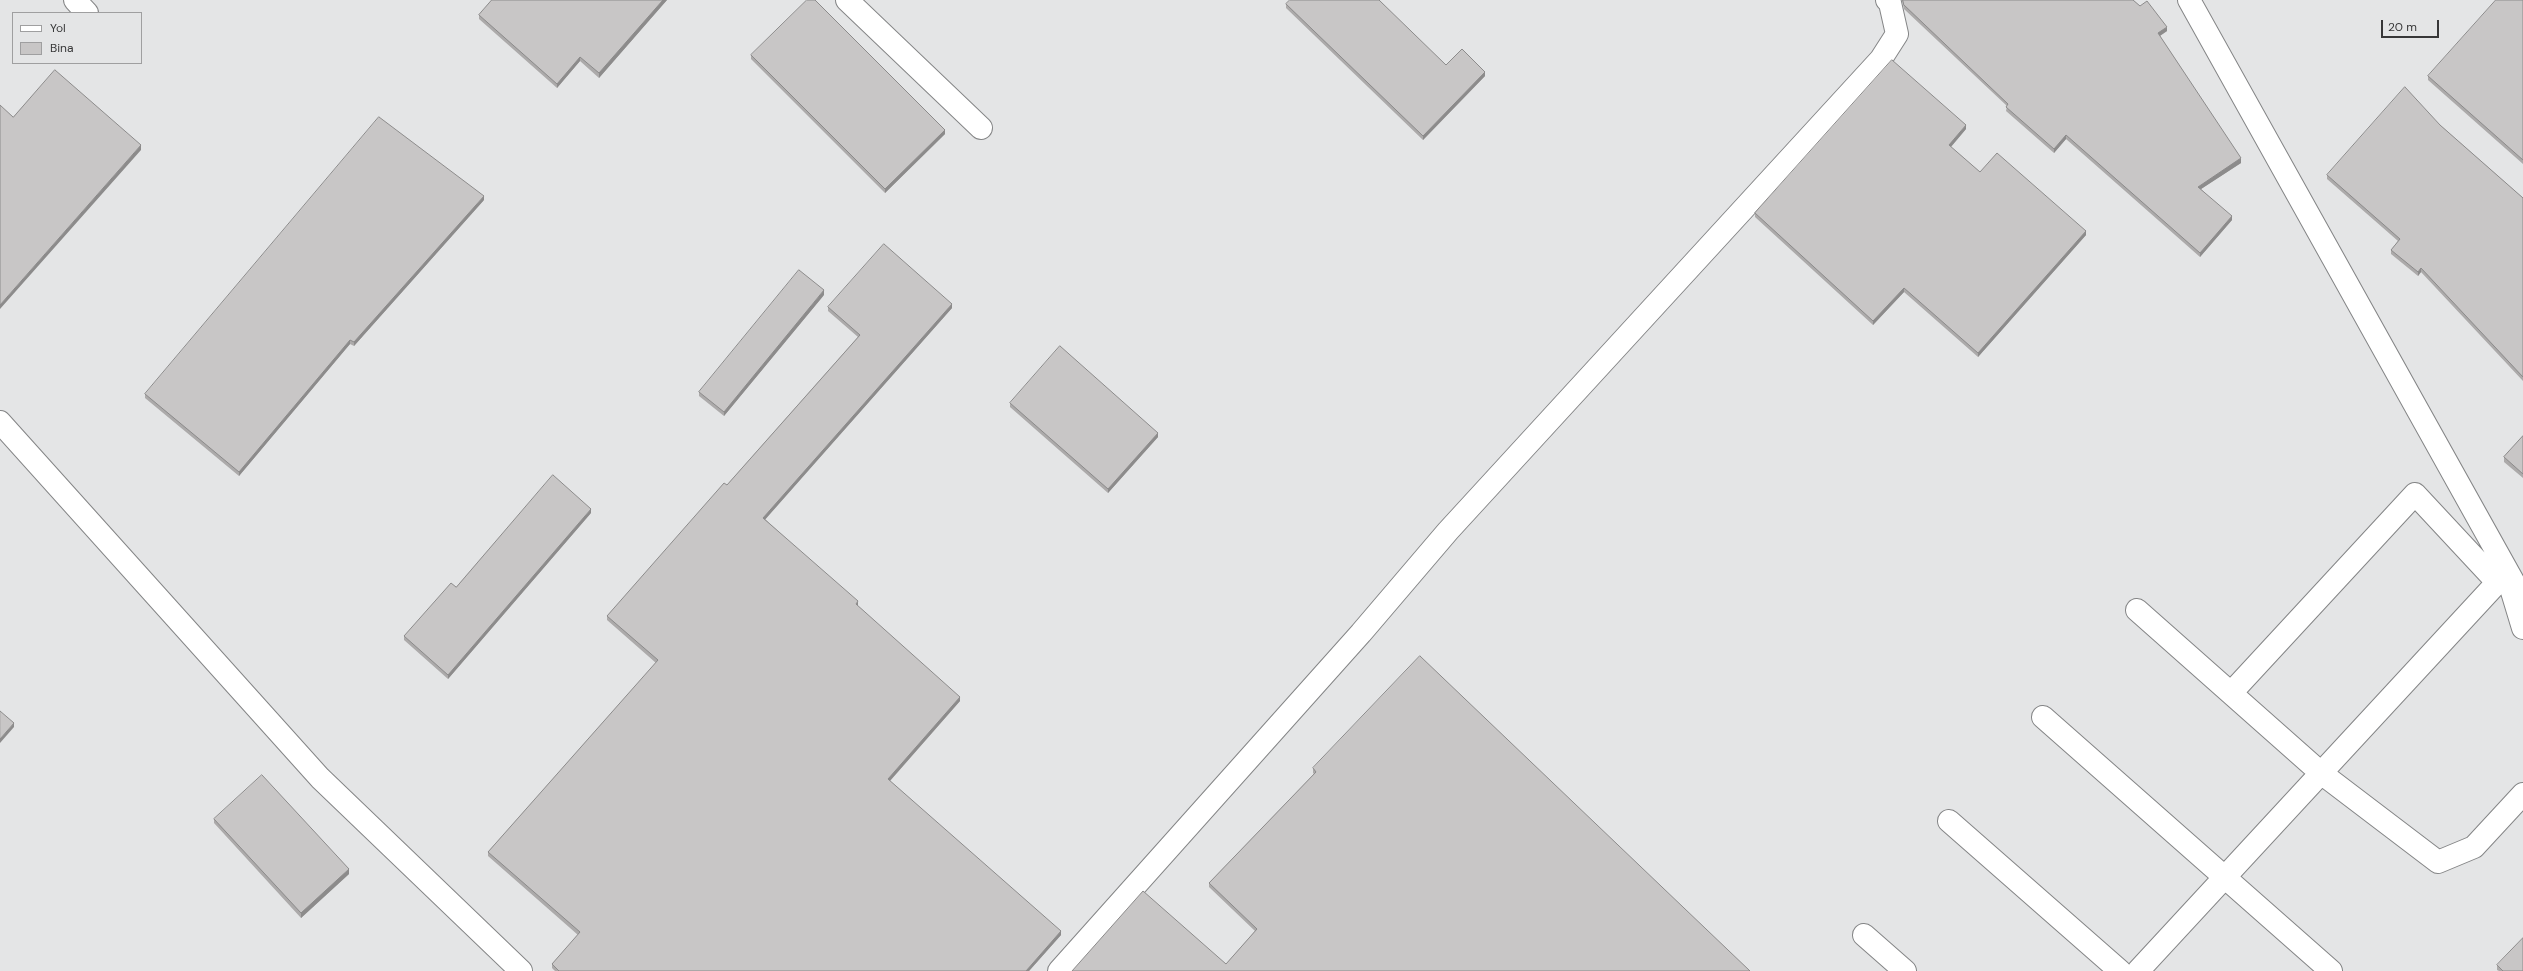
<!DOCTYPE html>
<html>
<head>
<meta charset="utf-8">
<style>
  body { margin:0 }
  #map { position:relative; width:2523px; height:971px; overflow:hidden; background:#e4e5e6; font-family:"DM Sans",sans-serif }
  canvas { display:block }
  .legend { position:absolute; left:12px; top:12px; width:130px; height:52px; box-sizing:border-box; background:#e4e5e6; border:1px solid #9f9fa0; margin:0; padding:5px 7px; list-style:none; font-size:12px; color:#373738 }
  .legend li { display:flex; align-items:center; gap:8px; height:20px }
  .legend b { width:20px; border:1px solid #9f9fa0 }
  .scale { position:absolute; left:2381px; top:20px; width:58px; height:18px; box-sizing:border-box; border:2px solid #373738; border-top:0; padding-left:5px; font-size:12px; line-height:14px; white-space:nowrap; color:#373738; -webkit-text-stroke:3px #e4e5e6; paint-order:stroke }
</style>
</head>
<body>
<div id="map">
<canvas width="2523" height="971"></canvas>
<ul class="legend">
<li><b style="height:5px;background:#fff"></b>Yol</li>
<li><b style="height:11px;background:#c8c6c6"></b>Bina</li>
</ul>
<div class="scale">20 m</div>
</div>
<script>
const ctx = document.querySelector('canvas').getContext('2d');
ctx.lineJoin = 'round';
function strokePath(path, color, width, dash) {
  ctx.strokeStyle = color;
  ctx.lineWidth = width;
  ctx.lineCap = dash ? 'butt' : 'round';
  ctx.setLineDash(dash || []);
  ctx.stroke(path);
}
function fill(path, color) {
  ctx.fillStyle = color;
  ctx.fill(path, 'evenodd');
}
const minor = new Path2D(`
  M 75,0 L 87,13
  M 847,0 L 981,128
  M 2189,0 L 2523,599
  M 0,422 L 320,778 L 521,971
  M 2510,585 L 2523,628
  M 2137,610 L 2321,773 L 2438,862 L 2474,847 L 2523,794
  M 2231,693 L 2415,494 L 2497,582
  M 2043,717 L 2331,971
  M 1949,821 L 2120,971
  M 1864,935 L 1905,971
  M 1059,971 L 1361,633 L 1448,531 L 1881,59 L 1897,34 L 1890,3 L 1887,0
  M 2138,971 L 2507,572`);
strokePath(minor, '#848586', 24);
strokePath(minor, '#fff', 22);
fill(new Path2D(`
  M 492,0 L 667,0 L 599,78 L 580,61 L 557,88 L 479,19 L 479,15 Z
  M 1902,0 L 2133,0 L 2167,31 L 2160,36 L 2241,163 L 2201,189 L 2232,220 L 2200,257 L 2066,139 L 2054,153 L 2006,111 L 2007,106 L 1904,9 Z
  M 2523,0 L 2523,164 L 2428,80 L 2428,76 Z
  M 1286,4 L 1446,65 L 1485,76 L 1423,140 L 1286,8 Z
  M 751,55 L 945,134 L 885,193 L 751,59 Z
  M 2440,125 L 2523,198 L 2523,381 L 2421,272 L 2418,276 L 2391,254 L 2391,250 L 2398,241 L 2327,179 L 2327,175 Z
  M 1966,129 L 1951,147 L 1980,172 L 2086,235 L 1978,357 L 1904,292 L 1873,325 L 1755,217 L 1755,213 Z
  M 484,200 L 354,346 L 350,344 L 239,476 L 145,398 L 145,394 Z
  M 824,295 L 724,416 L 699,396 L 699,392 Z
  M 828,307 L 952,308 L 765,519 L 858,605 L 858,606 L 960,701 L 890,781 L 1061,935 L 1029,971 L 555,971 L 552,968 L 552,964 L 578,935 L 488,856 L 488,852 L 656,663 L 607,620 L 607,616 L 727,485 L 858,337 L 828,311 Z
  M 1010,403 L 1158,437 L 1108,493 L 1010,407 Z
  M 2523,436 L 2523,478 L 2504,462 L 2504,457 Z
  M 591,513 L 448,679 L 404,640 L 404,636 L 456,587 Z
  M 1313,768 L 1750,971 L 1226,964 L 1255,931 L 1209,887 L 1209,883 L 1314,774 L 1313,773 Z
  M 214,819 L 349,874 L 301,918 L 214,823 Z
  M 2497,965 L 2523,971 L 2499,971 L 2497,970 Z`), '#acaaaa');
fill(new Path2D(`
  M 663,0 L 667,0 L 599,78 L 599,73 Z
  M 2167,27 L 2167,31 L 2158,37 L 2158,33 Z
  M 580,57 L 580,61 L 557,88 L 557,84 Z
  M 1485,72 L 1485,76 L 1423,140 L 1423,136 Z
  M 1966,125 L 1966,129 L 1949,149 L 1949,145 Z
  M 945,130 L 945,134 L 885,193 L 885,189 Z
  M 2066,135 L 2066,139 L 2054,153 L 2054,149 Z
  M 141,145 L 141,150 L 0,309 L 0,305 Z
  M 2241,158 L 2241,163 L 2198,191 L 2198,187 Z
  M 484,196 L 484,200 L 354,346 L 354,342 Z
  M 2232,216 L 2232,220 L 2200,257 L 2200,253 Z
  M 2086,231 L 2086,235 L 1978,357 L 1978,353 Z
  M 2421,268 L 2421,272 L 2418,276 L 2418,272 Z
  M 1904,288 L 1904,292 L 1873,325 L 1873,321 Z
  M 824,290 L 824,295 L 724,416 L 724,412 Z
  M 952,304 L 952,308 L 763,522 L 763,518 Z
  M 350,340 L 350,344 L 239,476 L 239,472 Z
  M 1158,433 L 1158,437 L 1108,493 L 1108,489 Z
  M 591,509 L 591,513 L 448,679 L 448,675 Z
  M 858,601 L 858,605 L 856,608 L 856,604 Z
  M 960,697 L 960,701 L 888,783 L 888,779 Z
  M 14,723 L 14,727 L 0,743 L 0,739 Z
  M 349,869 L 349,874 L 301,918 L 301,913 Z
  M 1061,931 L 1061,935 L 1029,971 L 1026,971 Z`), '#8c8b8b');
const building = new Path2D(`
  M 492,0 L 663,0 L 599,73 L 580,57 L 557,84 L 479,15 Z
  M 807,0 L 815,0 L 945,130 L 885,189 L 751,55 Z
  M 1290,0 L 1379,0 L 1446,65 L 1462,49 L 1485,72 L 1423,136 L 1286,4 Z
  M 1903,0 L 2133,0 L 2140,6 L 2147,1 L 2167,27 L 2158,33 L 2241,158 L 2198,187 L 2232,216 L 2200,253 L 2066,135 L 2054,149 L 2006,107 L 2008,104 L 1904,5 Z
  M 2496,0 L 2523,0 L 2523,160 L 2428,76 Z
  M 1892,60 L 1966,125 L 1949,145 L 1980,172 L 1997,153 L 2086,231 L 1978,353 L 1904,288 L 1873,321 L 1755,213 Z
  M 55,70 L 141,145 L 0,305 L 0,105 L 13,117 Z
  M 2405,87 L 2440,125 L 2523,198 L 2523,377 L 2421,268 L 2418,272 L 2391,250 L 2400,239 L 2327,175 Z
  M 379,117 L 484,196 L 354,342 L 350,340 L 239,472 L 145,394 Z
  M 884,244 L 952,304 L 763,518 L 858,601 L 856,604 L 960,697 L 888,779 L 1061,931 L 1026,971 L 559,971 L 552,964 L 580,932 L 488,852 L 658,660 L 607,616 L 724,483 L 727,485 L 860,335 L 828,307 Z
  M 799,270 L 824,290 L 724,412 L 699,392 Z
  M 1060,346 L 1158,433 L 1108,489 L 1010,403 Z
  M 2523,436 L 2523,474 L 2504,457 Z
  M 553,475 L 591,509 L 448,675 L 404,636 L 451,583 L 456,587 Z
  M 1420,656 L 1750,971 L 1072,971 L 1143,891 L 1226,964 L 1257,929 L 1209,883 L 1316,772 L 1313,768 Z
  M 0,711 L 14,723 L 0,739 Z
  M 262,775 L 349,869 L 301,913 L 214,819 Z
  M 2523,938 L 2523,971 L 2503,971 L 2497,965 Z`);
fill(building, '#c8c6c6');
strokePath(building, '#8c8b8b', 1);
</script>
</body>
</html>
